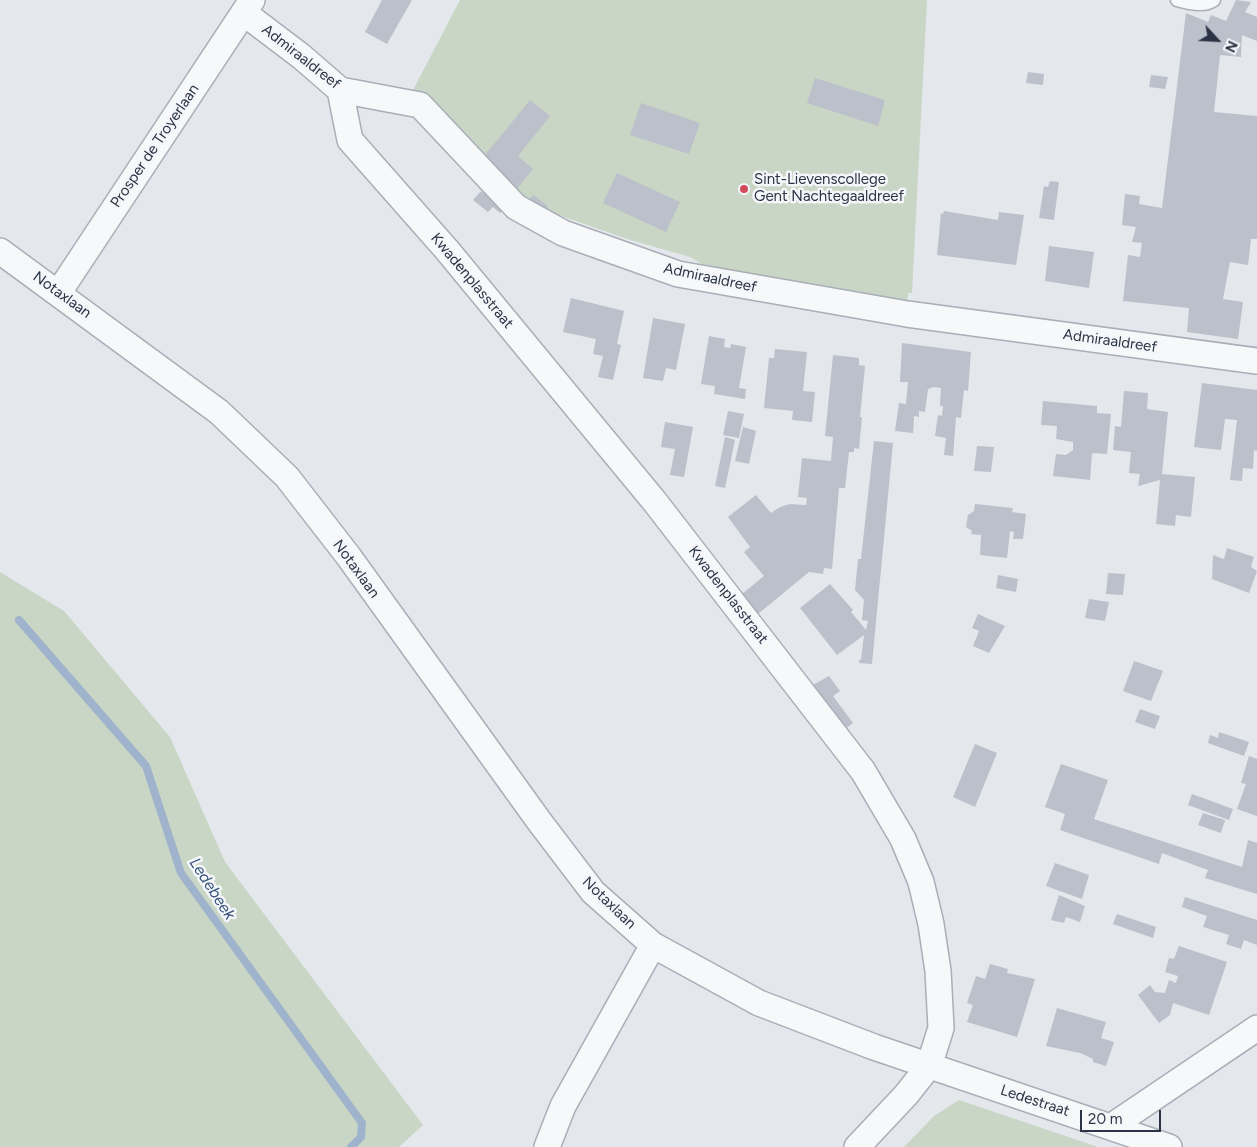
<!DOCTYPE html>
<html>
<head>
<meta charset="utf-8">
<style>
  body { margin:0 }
  #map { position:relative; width:1257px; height:1147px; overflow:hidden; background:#e4e7ec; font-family:Figtree,sans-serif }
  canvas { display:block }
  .north { position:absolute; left:1192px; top:15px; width:50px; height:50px; -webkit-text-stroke:4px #f4f6f9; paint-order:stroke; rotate:115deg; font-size:14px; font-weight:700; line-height:20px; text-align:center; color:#2b3445 }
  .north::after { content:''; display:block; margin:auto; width:18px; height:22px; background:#2b3445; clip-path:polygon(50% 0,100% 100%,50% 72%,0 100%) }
  .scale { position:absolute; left:1080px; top:1110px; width:81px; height:22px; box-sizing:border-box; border:2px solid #2b3445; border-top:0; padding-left:6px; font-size:15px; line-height:18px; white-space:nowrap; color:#2b3445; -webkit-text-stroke:4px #f4f6f9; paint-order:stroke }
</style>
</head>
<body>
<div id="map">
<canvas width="1257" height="1147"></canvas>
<div class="north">N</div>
<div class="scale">20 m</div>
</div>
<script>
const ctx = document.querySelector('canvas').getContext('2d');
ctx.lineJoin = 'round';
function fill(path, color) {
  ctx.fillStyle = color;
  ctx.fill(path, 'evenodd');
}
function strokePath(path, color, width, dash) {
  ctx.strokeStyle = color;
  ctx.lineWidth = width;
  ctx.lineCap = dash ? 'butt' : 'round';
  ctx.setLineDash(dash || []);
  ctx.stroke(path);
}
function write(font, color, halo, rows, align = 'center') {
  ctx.font = font + ' Figtree,sans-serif';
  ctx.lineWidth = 5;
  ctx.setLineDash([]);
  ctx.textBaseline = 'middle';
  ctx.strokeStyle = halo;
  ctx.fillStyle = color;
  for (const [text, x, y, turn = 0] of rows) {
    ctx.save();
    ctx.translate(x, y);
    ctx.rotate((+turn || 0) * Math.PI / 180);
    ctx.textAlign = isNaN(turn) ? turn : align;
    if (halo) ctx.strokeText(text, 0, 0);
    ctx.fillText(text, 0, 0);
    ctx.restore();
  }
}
fill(new Path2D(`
  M 460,0 L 927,0 L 912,293 L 908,293 L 907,314 L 736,285 L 690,257 L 627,239 L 522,202 L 412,92 Z
  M 0,572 L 64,611 L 170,737 L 225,862 L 423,1125 L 399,1147 L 0,1147 Z
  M 959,1100 L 1098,1147 L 904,1147 L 934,1116 Z`), '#c9d6c5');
strokePath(new Path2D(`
  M 19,620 L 146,766 L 181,873 L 362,1123 L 361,1137 L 351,1147`), '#9fb4cc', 8);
fill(new Path2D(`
  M 382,0 L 412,0 L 387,44 L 365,32 Z
  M 1236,0 L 1251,2 L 1245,12 L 1257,17 L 1257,41 L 1242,35 L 1241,57 L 1220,55 L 1214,112 L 1257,116 L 1257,239 L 1251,239 L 1248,265 L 1230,262 L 1223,299 L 1243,302 L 1238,339 L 1187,332 L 1189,308 L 1123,301 L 1128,255 L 1140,257 L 1142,243 L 1132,242 L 1136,227 L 1122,225 L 1125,194 L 1140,196 L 1139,204 L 1162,208 L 1186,13 L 1208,22 L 1211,15 L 1226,21 Z
  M 1028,72 L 1044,74 L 1043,85 L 1026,83 Z
  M 1151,75 L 1168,77 L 1165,89 L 1149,87 Z
  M 815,78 L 885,100 L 878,126 L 807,103 Z
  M 530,100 L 550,116 L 518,156 L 533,169 L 512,195 L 477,165 Z
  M 641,103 L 700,123 L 689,154 L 630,135 Z
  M 617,173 L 680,202 L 666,232 L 603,203 Z
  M 1050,181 L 1059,182 L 1054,220 L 1039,218 L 1044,186 L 1048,187 Z
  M 481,191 L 503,209 L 500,213 L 493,207 L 488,212 L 473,200 Z
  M 533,195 L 548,206 L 540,217 L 525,205 Z
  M 944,211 L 998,220 L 999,212 L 1024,215 L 1016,265 L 937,255 L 941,213 L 943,214 Z
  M 1049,246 L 1094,252 L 1089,288 L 1045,281 Z
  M 571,298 L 624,311 L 617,344 L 621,345 L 613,380 L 598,377 L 603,356 L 593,354 L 596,339 L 563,332 Z
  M 653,318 L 685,324 L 676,370 L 666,368 L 663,381 L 643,378 Z
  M 709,336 L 725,339 L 724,347 L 730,348 L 731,344 L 746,347 L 739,388 L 746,389 L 745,399 L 714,394 L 715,386 L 701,384 Z
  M 902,343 L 971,352 L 968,391 L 964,390 L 961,418 L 956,417 L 953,456 L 944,455 L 946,438 L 935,436 L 938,415 L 942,416 L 943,406 L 940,406 L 941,388 L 934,387 L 928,389 L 925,412 L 919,411 L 919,417 L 914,416 L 913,433 L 895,431 L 899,403 L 906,404 L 908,382 L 900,382 Z
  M 775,349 L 807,352 L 803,391 L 815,392 L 812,422 L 792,420 L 793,411 L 764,408 L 769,358 L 774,358 Z
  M 833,355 L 859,358 L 859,365 L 865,366 L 860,417 L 862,417 L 859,449 L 854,448 L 854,452 L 849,452 L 845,488 L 839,488 L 832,569 L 824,568 L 823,574 L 809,572 L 758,614 L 742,594 L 764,576 L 744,552 L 750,547 L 728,517 L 756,495 L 771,513 L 780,507 L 790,504 L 806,505 L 807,498 L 798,497 L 802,458 L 831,461 L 833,437 L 825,436 Z
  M 1202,383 L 1257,390 L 1257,451 L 1254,450 L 1253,469 L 1243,468 L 1242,481 L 1230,480 L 1237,420 L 1225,419 L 1221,450 L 1194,447 Z
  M 1124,391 L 1148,393 L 1147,409 L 1168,412 L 1162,474 L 1195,477 L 1191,517 L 1176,515 L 1175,526 L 1156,524 L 1160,480 L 1138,486 L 1140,474 L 1129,473 L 1131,452 L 1113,450 L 1115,426 L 1121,427 Z
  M 1043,401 L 1097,406 L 1097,413 L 1111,414 L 1107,454 L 1092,453 L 1090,480 L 1053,476 L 1056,454 L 1066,455 L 1073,450 L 1073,442 L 1056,439 L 1057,426 L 1041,425 Z
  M 728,411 L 744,414 L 739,438 L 723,435 Z
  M 665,422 L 693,427 L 684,477 L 670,475 L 675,449 L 661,447 Z
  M 743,427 L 756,431 L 749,464 L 735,461 Z
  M 725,437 L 735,440 L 725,488 L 715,486 Z
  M 874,441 L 893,443 L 872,664 L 859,663 L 859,660 L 861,660 L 864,635 L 837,655 L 800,608 L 830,584 L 853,610 L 851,612 L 866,630 L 868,621 L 862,620 L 864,600 L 855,590 L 858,559 L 861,559 Z
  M 977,446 L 994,447 L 991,472 L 974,471 Z
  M 975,504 L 1013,508 L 1012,512 L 1026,514 L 1023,539 L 1013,539 L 1014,532 L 1010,531 L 1007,558 L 980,555 L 981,535 L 971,534 L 972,531 L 966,527 L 968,515 L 974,511 Z
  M 1227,548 L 1254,557 L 1251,567 L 1257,571 L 1249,593 L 1212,579 L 1213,555 L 1224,559 Z
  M 1108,573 L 1125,574 L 1123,595 L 1106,594 Z
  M 998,575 L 1018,579 L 1016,592 L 996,588 Z
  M 1089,599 L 1109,602 L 1105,621 L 1085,618 Z
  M 978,614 L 1005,626 L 989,653 L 973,646 L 979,631 L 972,628 Z
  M 1134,661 L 1163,671 L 1151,701 L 1123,691 Z
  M 829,676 L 840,691 L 833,696 L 853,723 L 844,730 L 811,686 Z
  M 1140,709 L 1160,716 L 1155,729 L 1135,722 Z
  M 1219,732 L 1249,742 L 1244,756 L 1208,743 L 1210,735 L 1218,738 Z
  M 975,744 L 997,753 L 975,807 L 953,797 Z
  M 1249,756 L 1257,759 L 1257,816 L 1237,809 L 1246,784 L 1241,783 Z
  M 1061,764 L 1108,780 L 1094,819 L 1242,867 L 1248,840 L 1257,843 L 1257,894 L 1205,878 L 1208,870 L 1162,853 L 1159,864 L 1060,830 L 1065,814 L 1045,807 Z
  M 1192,794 L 1233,809 L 1229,820 L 1188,805 Z
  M 1203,813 L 1225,820 L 1221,833 L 1198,825 Z
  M 1055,863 L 1089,875 L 1082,899 L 1046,886 Z
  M 1059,895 L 1085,906 L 1080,922 L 1066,917 L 1064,923 L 1051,920 Z
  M 1185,897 L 1257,920 L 1257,945 L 1244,940 L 1241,949 L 1226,944 L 1229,935 L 1203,927 L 1207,916 L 1182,907 Z
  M 1117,914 L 1156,927 L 1153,938 L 1113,924 Z
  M 1179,946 L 1227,962 L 1209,1015 L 1173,1003 L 1170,1015 L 1159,1023 L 1138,995 L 1150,985 L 1155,992 L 1165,993 L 1169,980 L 1176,983 L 1178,976 L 1165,972 L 1169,958 L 1174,959 Z
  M 990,964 L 1008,969 L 1007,973 L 1035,979 L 1017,1037 L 967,1022 L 973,1005 L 967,1003 L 976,976 L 985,979 Z
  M 1057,1008 L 1106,1022 L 1101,1038 L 1114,1042 L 1106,1066 L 1093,1062 L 1093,1059 L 1080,1053 L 1046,1046 Z`), '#bbc0ca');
const service = new Path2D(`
  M 1177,0 C 1187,3 1205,7 1214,0`);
const minor = new Path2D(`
  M 244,13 L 302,57 L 340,90 L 420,105 L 516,207 L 563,233 L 678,274 L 907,314 L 1257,361
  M 340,90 L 350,140 L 447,250 L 655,502 L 863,771 L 903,839 L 921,882 L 931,924 L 938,971 L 941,1028 L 929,1066 L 906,1095 L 857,1147
  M 0,251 L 219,412 L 287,477 L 349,557 L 539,821 L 593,892 L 653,945 L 759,1003 L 874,1047 L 1169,1147
  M 59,292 L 252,0
  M 1112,1126 L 1257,1028
  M 547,1147 L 563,1106 L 653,945`);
strokePath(service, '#a9aeb7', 15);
strokePath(minor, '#a9aeb7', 28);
strokePath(service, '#f7f8fa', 12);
strokePath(minor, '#f7f8fa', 25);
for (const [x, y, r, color] of [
  [744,189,5,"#d1495b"]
]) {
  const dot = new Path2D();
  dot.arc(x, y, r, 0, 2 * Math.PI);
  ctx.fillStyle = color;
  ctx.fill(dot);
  strokePath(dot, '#f4f6f9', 2);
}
write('15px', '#2b3445', '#f4f6f9', [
  ["Admiraaldreef",301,57,38],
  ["Prosper de Troyerlaan",155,146,-56],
  ["Admiraaldreef",710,278,12],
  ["Kwadenplasstraat",472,281,50],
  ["Notaxlaan",62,295,36],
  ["Admiraaldreef",1110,341,8],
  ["Notaxlaan",356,569,54],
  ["Kwadenplasstraat",728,595,52],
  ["Notaxlaan",609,903,44],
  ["Ledestraat",1035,1101,18]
]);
write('15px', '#2b3445', '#f4f6f9', [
  ["Sint-Lievenscollege",754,180],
  ["Gent Nachtegaaldreef",754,197]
], 'left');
write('italic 16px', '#34527a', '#f4f6f9', [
  ["Ledebeek",212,889,57]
]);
</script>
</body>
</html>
